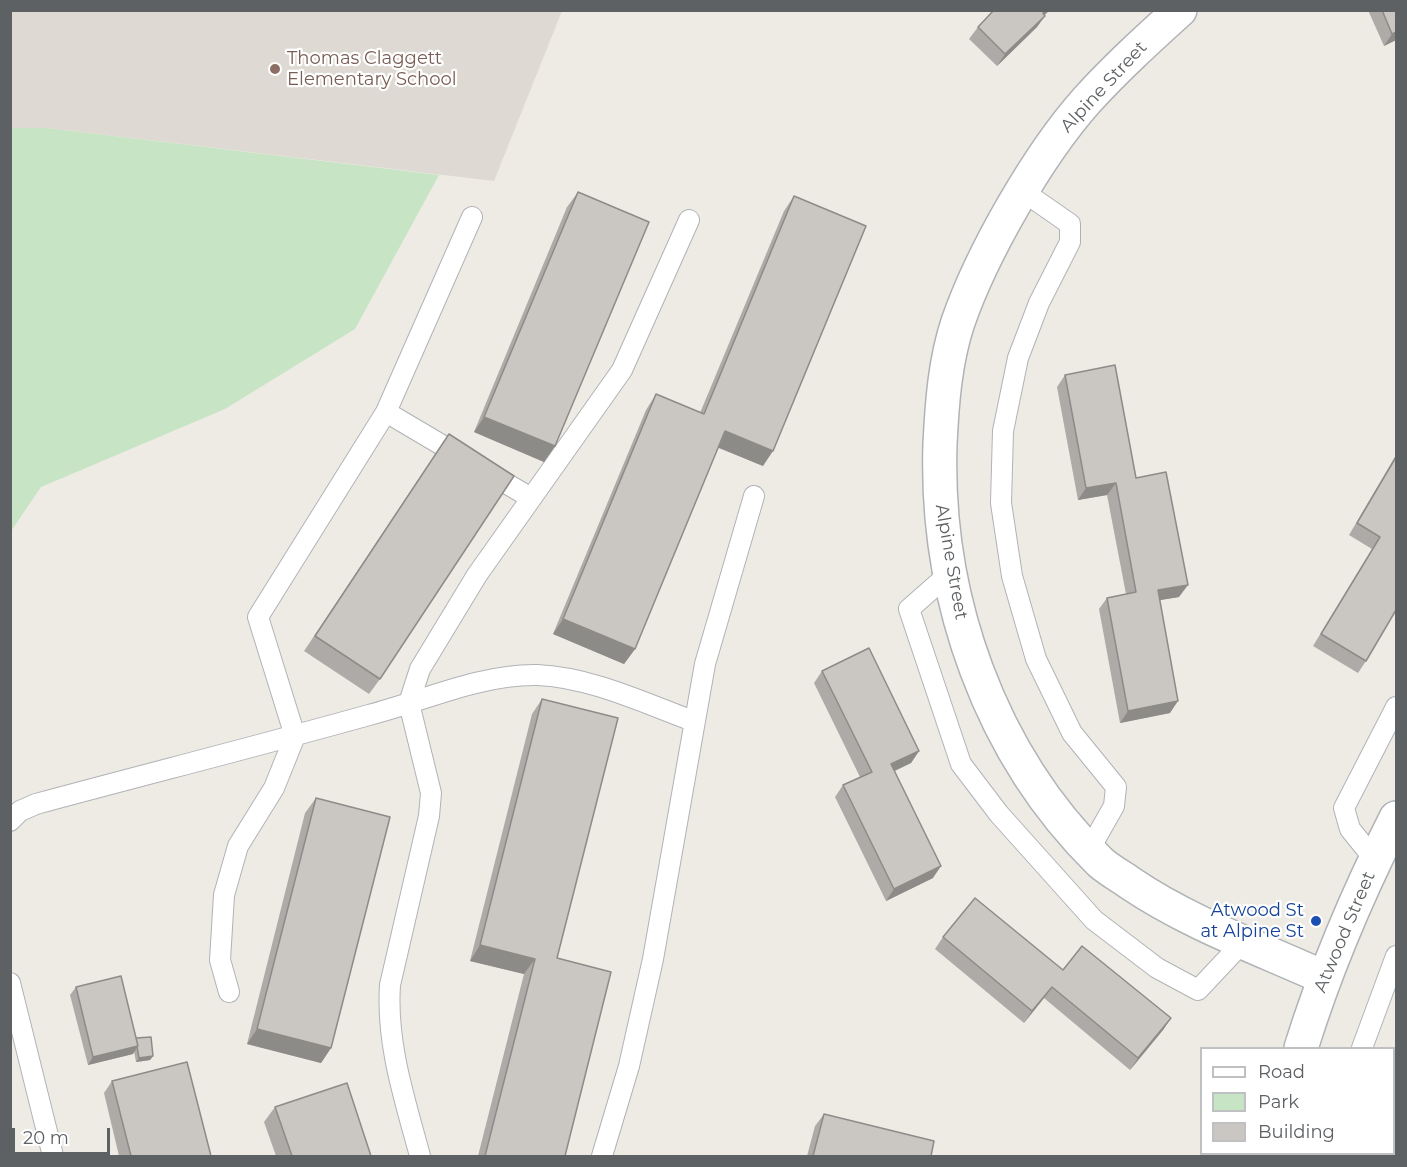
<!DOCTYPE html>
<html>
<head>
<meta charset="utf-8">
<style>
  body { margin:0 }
  #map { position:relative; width:1407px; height:1167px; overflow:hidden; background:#eeebe5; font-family:Montserrat,sans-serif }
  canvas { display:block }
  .frame { position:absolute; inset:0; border:12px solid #5d6164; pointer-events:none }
  .legend { position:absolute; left:1200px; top:1047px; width:195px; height:108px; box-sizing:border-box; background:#fff; border:2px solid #bec0c1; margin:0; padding:8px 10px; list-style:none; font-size:18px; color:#5d6164 }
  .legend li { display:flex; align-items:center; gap:12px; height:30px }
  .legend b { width:30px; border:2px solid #bec0c1 }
  .scale { position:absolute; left:12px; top:1128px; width:98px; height:27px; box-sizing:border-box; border:3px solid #5d6164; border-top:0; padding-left:8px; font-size:18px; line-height:21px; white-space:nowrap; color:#5d6164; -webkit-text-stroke:4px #fff; paint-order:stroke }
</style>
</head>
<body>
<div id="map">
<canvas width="1407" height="1167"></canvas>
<div class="frame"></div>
<ul class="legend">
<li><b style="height:8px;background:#fff"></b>Road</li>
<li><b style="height:16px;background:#c7e4c4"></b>Park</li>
<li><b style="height:16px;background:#cac6c2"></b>Building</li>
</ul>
<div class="scale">20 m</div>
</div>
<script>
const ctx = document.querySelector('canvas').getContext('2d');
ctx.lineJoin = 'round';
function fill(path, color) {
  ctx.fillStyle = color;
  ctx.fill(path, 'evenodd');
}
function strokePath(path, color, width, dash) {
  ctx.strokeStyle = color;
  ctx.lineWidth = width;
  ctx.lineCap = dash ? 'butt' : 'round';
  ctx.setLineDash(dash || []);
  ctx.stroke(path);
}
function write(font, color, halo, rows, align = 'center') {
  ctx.font = font + ' Montserrat,sans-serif';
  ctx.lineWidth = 4.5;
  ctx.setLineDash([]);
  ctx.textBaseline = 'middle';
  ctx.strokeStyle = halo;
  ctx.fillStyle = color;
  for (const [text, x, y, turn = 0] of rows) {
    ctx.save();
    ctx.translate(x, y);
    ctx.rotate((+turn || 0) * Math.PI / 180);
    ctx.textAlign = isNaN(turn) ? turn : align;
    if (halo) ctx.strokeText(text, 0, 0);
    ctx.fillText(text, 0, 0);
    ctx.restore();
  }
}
fill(new Path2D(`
  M 11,11 L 562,11 L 494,181 L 47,128 L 11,128 Z`), '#dedad3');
fill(new Path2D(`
  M 11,128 L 47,128 L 439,175 L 355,329 L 225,409 L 41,487 L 11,531 Z`), '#c7e4c4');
const lane = new Path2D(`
  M 1024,192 L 1070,224 L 1070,242 L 1039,303 L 1018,358 L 1003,431 L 1001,503 L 1012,576 L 1036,659 L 1072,733 L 1116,787 L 1114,806 L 1089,850
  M 386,412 L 462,457
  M 487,472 L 531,498
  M 950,573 L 909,609 L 961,764 L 999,814 L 1094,920 L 1157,968 L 1198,990 L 1244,941
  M 10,821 L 20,811 L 36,804 C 147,774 258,746 369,715 C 423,701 481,674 537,675 C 590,677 644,703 693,721
  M 1375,860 L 1350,829 L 1344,808 L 1396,707
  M 10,983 L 53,1156
  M 229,992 L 220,960 L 224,895 L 238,846 L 274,788 L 295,736 L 258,617 L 386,412 L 472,217
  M 1362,1048 L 1396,956
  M 420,1156 C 405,1100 386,1044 390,985 L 429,816 L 431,793 L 409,703 L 420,669 L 477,575 L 622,370 L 689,220
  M 602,1156 L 629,1066 L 653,959 L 705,664 L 754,496
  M 1319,1156 L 1321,1154`);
const street = new Path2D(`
  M 1180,10 C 1148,39 1116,68 1087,100 C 1038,155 982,253 958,322 C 945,361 942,403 940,444 C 935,597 989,753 1100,862 C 1109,870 1120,876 1130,883 C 1189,923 1259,948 1323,977
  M 1301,1048 C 1326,968 1358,893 1396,818
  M 1272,1156 L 1272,1154`);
strokePath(lane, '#b0b3b6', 22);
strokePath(street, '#b0b3b6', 36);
strokePath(lane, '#fff', 20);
strokePath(street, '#fff', 33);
fill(new Path2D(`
  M 1368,10 L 1396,10 L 1396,40 L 1384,46 Z
  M 1045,15 L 1037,27 L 997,66 L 969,39 L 978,27 Z
  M 578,192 L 555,446 L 544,462 L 474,432 L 567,207 Z
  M 794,196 L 763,466 L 718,447 L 635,649 L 624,664 L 553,634 L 646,410 L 656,394 L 700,413 L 784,211 Z
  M 1065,375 L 1136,478 L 1179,597 L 1159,600 L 1170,713 L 1120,723 L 1099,609 L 1107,598 L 1126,594 L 1107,495 L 1078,500 L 1057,387 Z
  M 449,434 L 380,679 L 369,694 L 304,651 Z
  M 1396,455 L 1396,610 L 1366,661 L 1358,673 L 1313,646 L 1372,549 L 1349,535 Z
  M 822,671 L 919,751 L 911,763 L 895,771 L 933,878 L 886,901 L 835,797 L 843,785 L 860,777 L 814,683 Z
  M 542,699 L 557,958 L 565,1156 L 478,1156 L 524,974 L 470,961 L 532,714 Z
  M 316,798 L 331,1048 L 321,1063 L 247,1044 L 305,813 Z
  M 943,937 L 1063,970 L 1171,1018 L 1163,1030 L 1130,1070 L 1044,998 L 1024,1023 L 935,949 Z
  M 76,987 L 136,1038 L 153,1056 L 150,1060 L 136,1062 L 134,1051 L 133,1054 L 88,1065 L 70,995 Z
  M 112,1081 L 211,1156 L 119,1156 L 104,1093 Z
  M 275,1107 L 371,1156 L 276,1156 L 264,1122 Z
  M 824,1114 L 931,1156 L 807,1156 L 815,1126 Z
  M 1396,1114 L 1396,1136 L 1394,1135 L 1394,1126 Z`), '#aeaaa7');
fill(new Path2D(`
  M 1046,10 L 1050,10 L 1034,25 L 1043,13 Z
  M 1045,16 L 1037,27 L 997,66 L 1005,54 Z
  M 1396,32 L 1396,40 L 1384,46 L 1392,34 Z
  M 484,417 L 555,446 L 544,462 L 474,432 Z
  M 725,431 L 773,451 L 763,466 L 714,446 Z
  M 1116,483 L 1107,495 L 1078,500 L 1086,488 Z
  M 1188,585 L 1179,597 L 1149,602 L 1158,590 Z
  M 563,619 L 635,649 L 624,664 L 553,634 Z
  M 1178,701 L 1170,713 L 1120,723 L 1128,711 Z
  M 919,751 L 911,763 L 883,776 L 891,764 Z
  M 941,866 L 933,878 L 886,901 L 894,889 Z
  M 480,945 L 535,959 L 524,974 L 470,961 Z
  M 1052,987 L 1044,998 L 1024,1023 L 1032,1011 Z
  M 1171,1018 L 1163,1030 L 1130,1070 L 1138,1058 Z
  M 257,1029 L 331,1048 L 321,1063 L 247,1044 Z
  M 138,1046 L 133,1054 L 88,1065 L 93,1057 Z
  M 153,1056 L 150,1060 L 136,1062 L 139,1058 Z
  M 1394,1131 L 1396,1131 L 1396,1136 L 1394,1135 Z`), '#8d8b88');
const building = new Path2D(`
  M 994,10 L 1046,10 L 1043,13 L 1045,16 L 1005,54 L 978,27 Z
  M 1382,10 L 1396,10 L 1396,32 L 1392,34 Z
  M 578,192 L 649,222 L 555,446 L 484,417 Z
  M 794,196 L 866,226 L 773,451 L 725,431 L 635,649 L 563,619 L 656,394 L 704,414 Z
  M 1115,365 L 1136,478 L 1166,472 L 1188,585 L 1158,590 L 1178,701 L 1128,711 L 1107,598 L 1136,592 L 1116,483 L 1086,488 L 1065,375 Z
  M 449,434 L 514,476 L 380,679 L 315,636 Z
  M 1396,457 L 1396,610 L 1366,661 L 1321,634 L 1380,537 L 1357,523 Z
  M 869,648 L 919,751 L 891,764 L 941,866 L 894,889 L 843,785 L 872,772 L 822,671 Z
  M 542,699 L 618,718 L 557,958 L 611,972 L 565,1156 L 485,1156 L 535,959 L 480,945 Z
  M 316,798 L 390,817 L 331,1048 L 257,1029 Z
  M 975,898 L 1063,970 L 1082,946 L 1171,1018 L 1138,1058 L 1052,987 L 1032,1011 L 943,937 Z
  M 121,976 L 138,1046 L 93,1057 L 76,987 Z
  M 151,1037 L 153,1056 L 139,1058 L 137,1046 L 138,1046 L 136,1038 Z
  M 187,1062 L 211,1156 L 131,1156 L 112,1081 Z
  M 347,1083 L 371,1156 L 292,1156 L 275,1107 Z
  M 824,1114 L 934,1141 L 931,1156 L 813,1156 Z`);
fill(building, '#cac6c2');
strokePath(building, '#8d8b88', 1.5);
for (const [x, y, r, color] of [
  [275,69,6,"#8d6e63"],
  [1316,921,6,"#1a4fb4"]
]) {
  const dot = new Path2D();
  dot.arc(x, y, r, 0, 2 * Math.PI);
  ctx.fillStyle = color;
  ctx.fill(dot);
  strokePath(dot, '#fff', 2);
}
write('18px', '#785e54', '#fff', [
  ["Thomas Claggett",287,59],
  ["Elementary School",287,80]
], 'left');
write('18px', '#5d6164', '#fff', [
  ["Alpine Street",1104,87,-47],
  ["Alpine Street",951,562,80],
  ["Atwood Street",1345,932,-67]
]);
write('18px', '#164399', '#fff', [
  ["Atwood St",1304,911],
  ["at Alpine St",1304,932]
], 'right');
</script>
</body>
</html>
